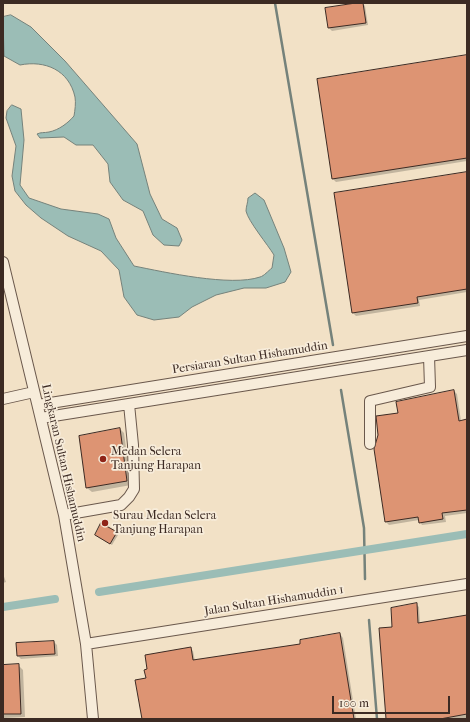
<!DOCTYPE html>
<html>
<head>
<meta charset="utf-8">
<style>
  body { margin:0 }
  #map { position:relative; width:470px; height:722px; overflow:hidden; background:#f2e1c6; font-family:"IM FELL French Canon",serif }
  canvas { display:block }
  .frame { position:absolute; inset:0; border:4px solid #3c2a23; pointer-events:none }
  .scale { position:absolute; left:332px; top:696px; width:118px; height:18px; box-sizing:border-box; border:2px solid #3c2a23; border-top:0; padding-left:5px; font-size:12px; line-height:14px; white-space:nowrap; color:#3c2a23; -webkit-text-stroke:3px #f7ecda; paint-order:stroke }
</style>
</head>
<body>
<div id="map">
<canvas width="470" height="722"></canvas>
<div class="frame"></div>
<div class="scale">100 m</div>
</div>
<script>
const ctx = document.querySelector('canvas').getContext('2d');
ctx.lineJoin = 'round';
function fill(path, color) {
  ctx.fillStyle = color;
  ctx.fill(path, 'evenodd');
}
function strokePath(path, color, width, dash) {
  ctx.strokeStyle = color;
  ctx.lineWidth = width;
  ctx.lineCap = dash ? 'butt' : 'round';
  ctx.setLineDash(dash || []);
  ctx.stroke(path);
}
function write(font, color, halo, rows, align = 'center') {
  ctx.font = font + ' "IM FELL French Canon",serif';
  ctx.lineWidth = 3.5;
  ctx.setLineDash([]);
  ctx.textBaseline = 'middle';
  ctx.strokeStyle = halo;
  ctx.fillStyle = color;
  for (const [text, x, y, turn = 0] of rows) {
    ctx.save();
    ctx.translate(x, y);
    ctx.rotate((+turn || 0) * Math.PI / 180);
    ctx.textAlign = isNaN(turn) ? turn : align;
    if (halo) ctx.strokeText(text, 0, 0);
    ctx.fillText(text, 0, 0);
    ctx.restore();
  }
}
const water = new Path2D(`
  M 11,15 L 31,27 L 65,61 L 137,144 L 150,194 L 162,219 L 177,228 L 182,240 L 179,246 L 164,245 L 153,235 L 143,211 L 123,200 L 110,182 L 108,164 L 93,145 L 76,145 L 64,137 L 40,138 L 37,134 C 41,132 44,133 49,132 C 59,130 68,123 74,116 C 75,110 76,103 75,97 C 69,70 45,60 20,65 L 4,56 L 3,17 Z
  M 12,105 L 21,109 L 24,140 L 20,185 L 29,198 L 61,209 L 98,214 L 109,219 L 116,238 L 134,266 C 164,272 231,287 260,277 C 264,276 268,271 272,268 L 274,255 C 268,245 248,221 246,211 C 246,207 248,202 248,198 L 255,193 L 264,200 L 284,248 L 291,272 L 285,282 L 266,288 L 244,288 L 216,295 L 192,307 L 179,317 L 154,320 L 137,315 L 124,297 L 119,270 L 101,251 L 68,236 L 41,218 L 26,205 L 15,191 L 12,176 L 16,146 L 6,118 L 7,111 Z`);
fill(water, '#9bbdb6');
strokePath(water, '#75827b', 1);
fill(new Path2D(`
  M 362,3 L 365,6 L 368,25 L 332,31 L 329,28 L 326,9 Z
  M 467,56 L 467,161 L 336,182 L 333,179 L 318,80 Z
  M 467,173 L 467,292 L 419,300 L 420,306 L 356,316 L 353,313 L 335,194 Z
  M 454,391 L 457,394 L 461,421 L 467,420 L 467,513 L 445,516 L 446,522 L 422,525 L 419,520 L 389,525 L 386,522 L 399,414 Z
  M 120,429 L 124,433 L 131,485 L 92,492 L 87,488 L 80,437 Z
  M 116,533 L 118,535 L 112,545 L 96,535 Z
  M 3,574 L 6,582 L 3,583 Z
  M 416,604 L 419,607 L 420,624 L 467,616 L 467,719 L 387,719 L 393,628 Z
  M 340,634 L 343,638 L 356,719 L 143,719 L 147,679 L 190,648 L 193,651 L 195,661 L 302,644 Z
  M 54,642 L 57,645 L 58,656 L 21,659 L 18,656 Z
  M 3,666 L 19,666 L 23,670 L 25,717 L 3,718 Z`), '#0003');
strokePath(new Path2D(`
  M 275,3 L 333,345
  M 341,390 L 364,528 L 365,579
  M 369,620 L 377,719`), '#75827b', 2.5);
strokePath(new Path2D(`
  M 99,592 L 467,534
  M 3,607 L 55,599`), '#9bbdb6', 8);
const building = new Path2D(`
  M 356,3 L 363,3 L 366,23 L 328,28 L 325,8 Z
  M 467,55 L 467,158 L 332,179 L 317,79 Z
  M 467,172 L 467,289 L 417,297 L 418,303 L 352,313 L 334,193 Z
  M 454,390 L 459,421 L 467,419 L 467,510 L 442,513 L 443,519 L 419,523 L 418,517 L 385,522 L 374,449 L 378,435 L 376,416 L 398,413 L 396,402 Z
  M 120,428 L 127,481 L 86,488 L 79,436 Z
  M 101,523 L 117,532 L 110,544 L 95,535 Z
  M 417,603 L 418,623 L 467,615 L 467,714 L 440,719 L 386,719 L 379,628 L 392,627 L 391,608 Z
  M 340,633 L 354,719 L 142,719 L 135,680 L 146,678 L 144,670 L 147,669 L 145,655 L 191,647 L 193,660 L 300,644 L 300,640 Z
  M 54,641 L 55,654 L 17,656 L 16,643 Z
  M 19,664 L 21,714 L 3,714 L 3,665 Z`);
fill(building, '#dd9473');
strokePath(building, '#3c2a23', 1);
const minor = new Path2D(`
  M 3,262 L 64,515 L 86,644 L 93,719
  M 3,399 L 34,392
  M 38,405 L 467,336
  M 41,418 L 467,350
  M 370,444 L 370,401 L 430,387 L 429,356
  M 64,515 L 121,505 L 129,497 L 134,489 L 133,445 L 129,404
  M 86,644 L 467,584`);
strokePath(minor, '#6a584c', 12);
strokePath(minor, '#f7ecda', 10);
for (const [x, y, r, color] of [
  [103,459,4,"#8f2418"],
  [105,523,4,"#8f2418"]
]) {
  const dot = new Path2D();
  dot.arc(x, y, r, 0, 2 * Math.PI);
  ctx.fillStyle = color;
  ctx.fill(dot);
  strokePath(dot, '#f7ecda', 1.5);
}
write('12px', '#3c2a23', '#f7ecda', [
  ["Persiaran Sultan Hishamuddin",250,358,-9],
  ["Lingkaran Sultan Hishamuddin",63,463,77],
  ["Jalan Sultan Hishamuddin 1",274,601,-9]
]);
write('12px', '#3c2a23', '#f7ecda', [
  ["Medan Selera",111,452],
  ["Tanjung Harapan",111,466],
  ["Surau Medan Selera",113,516],
  ["Tanjung Harapan",113,530]
], 'left');
</script>
</body>
</html>
